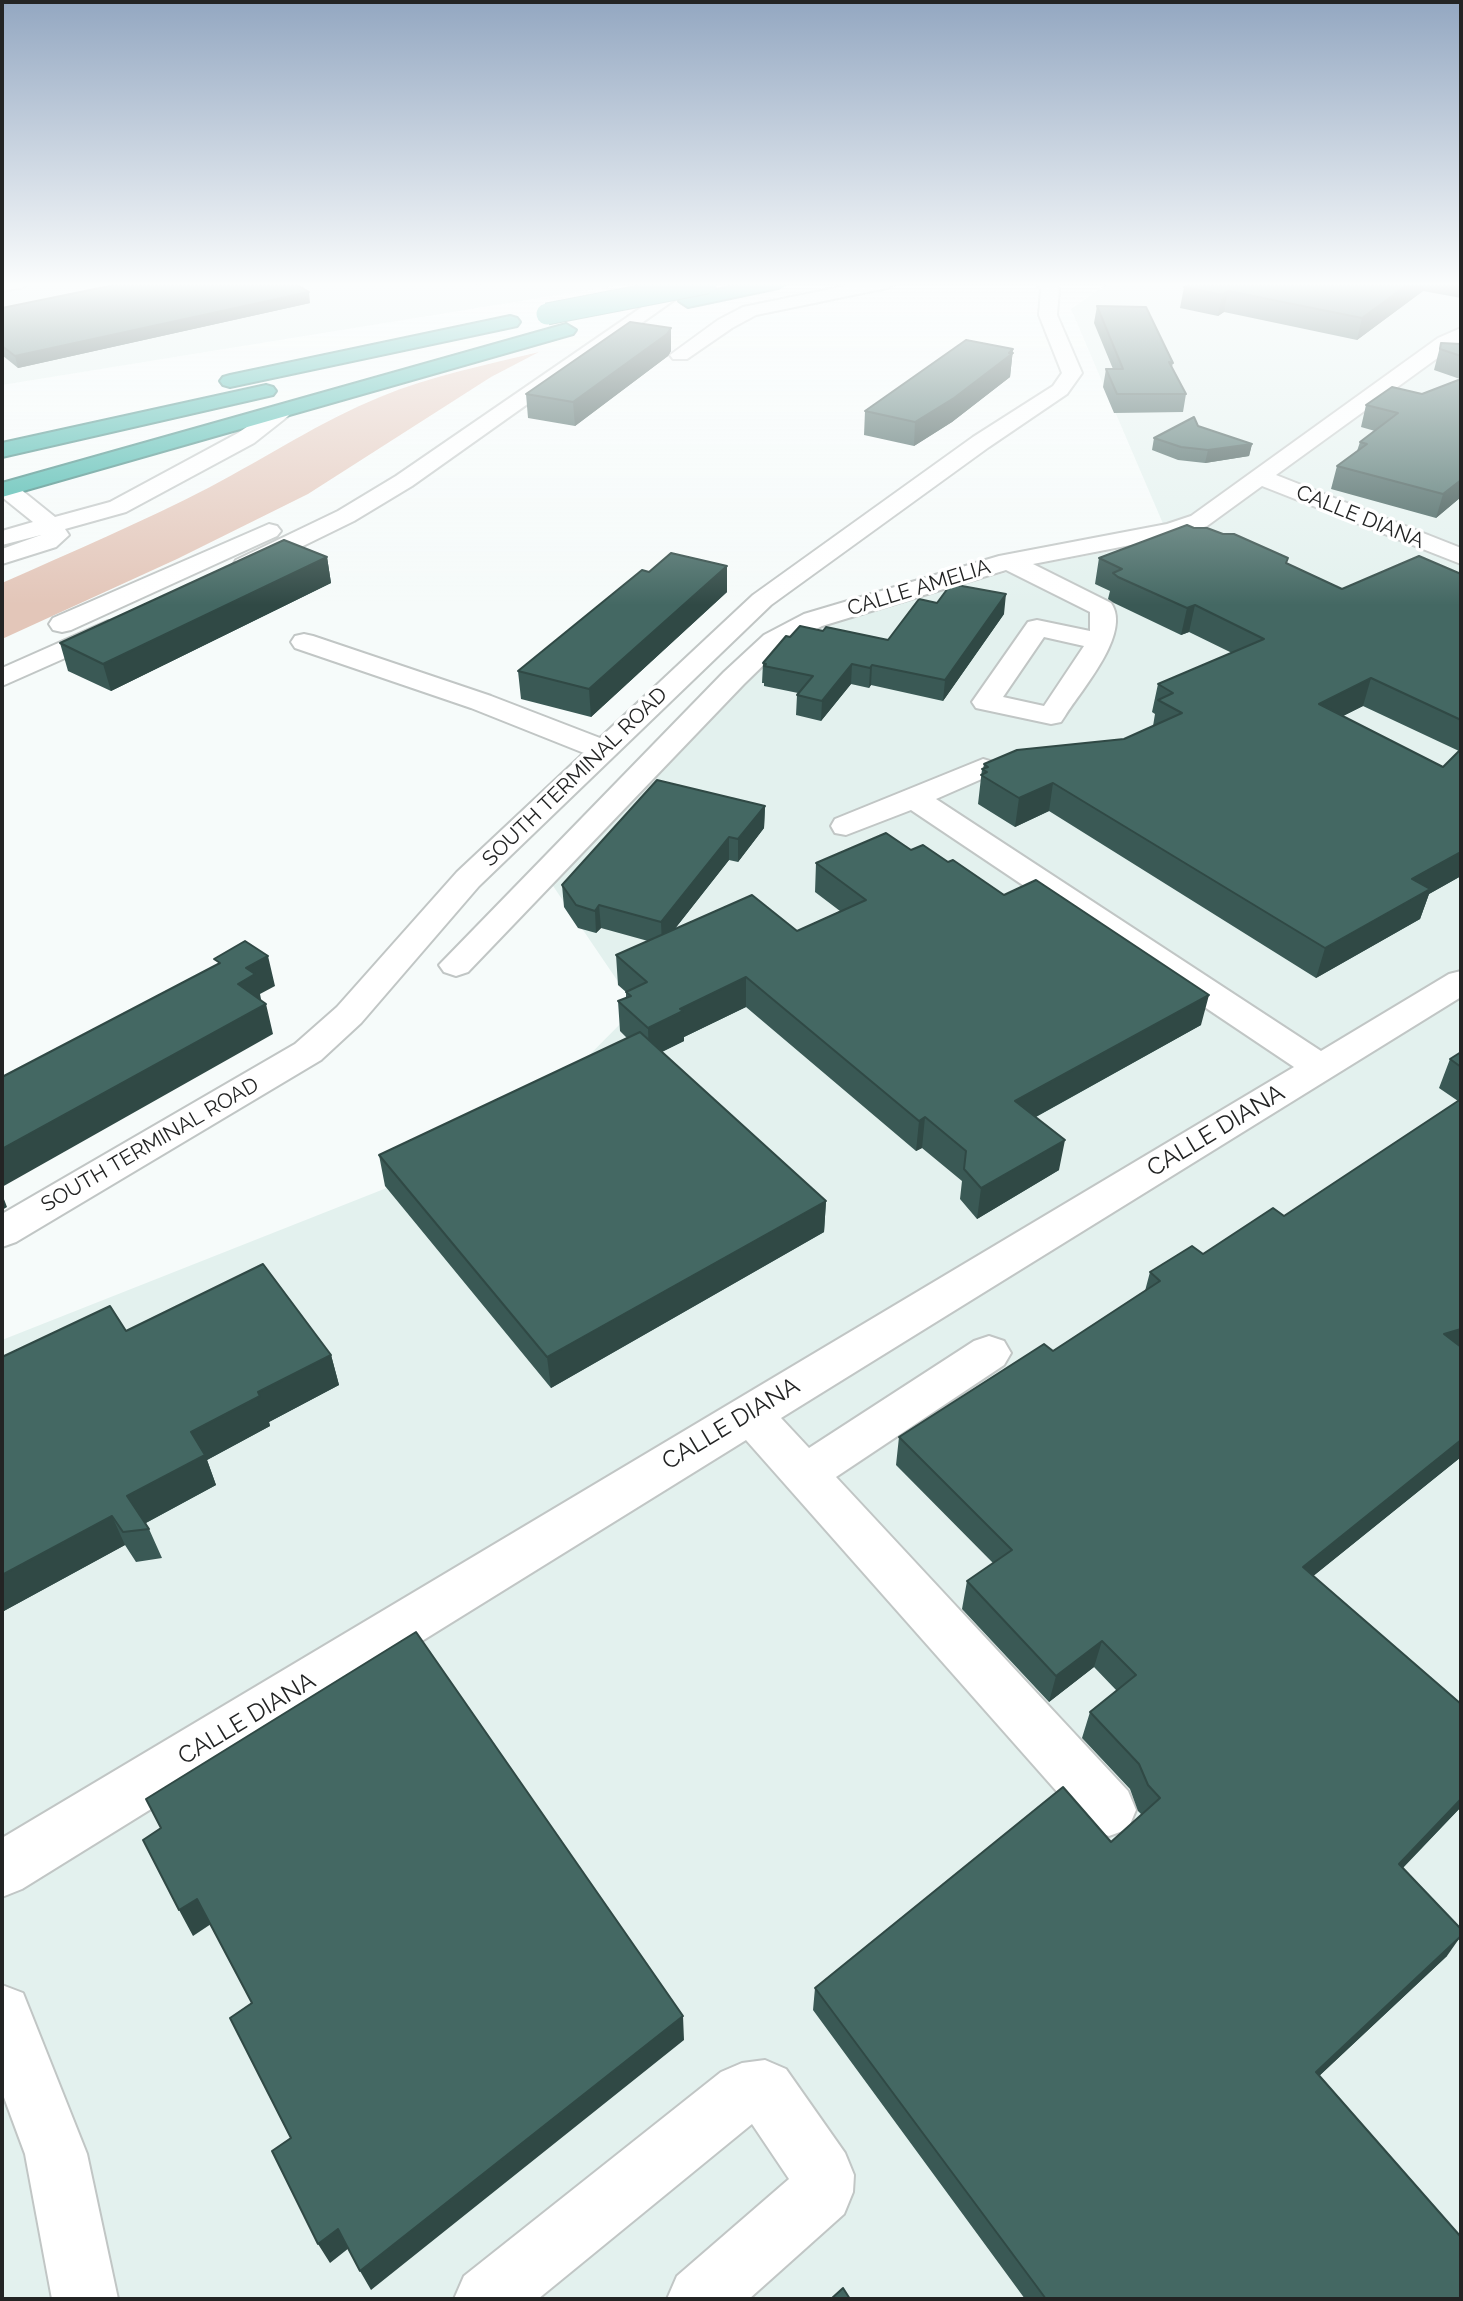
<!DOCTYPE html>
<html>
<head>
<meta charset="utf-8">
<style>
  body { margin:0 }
  #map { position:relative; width:1463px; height:2301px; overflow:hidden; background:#f6fbfa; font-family:Raleway,sans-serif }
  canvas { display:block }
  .frame { position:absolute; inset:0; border:4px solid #232424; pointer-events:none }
</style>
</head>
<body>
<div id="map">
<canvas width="1463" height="2301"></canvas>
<div class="frame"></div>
</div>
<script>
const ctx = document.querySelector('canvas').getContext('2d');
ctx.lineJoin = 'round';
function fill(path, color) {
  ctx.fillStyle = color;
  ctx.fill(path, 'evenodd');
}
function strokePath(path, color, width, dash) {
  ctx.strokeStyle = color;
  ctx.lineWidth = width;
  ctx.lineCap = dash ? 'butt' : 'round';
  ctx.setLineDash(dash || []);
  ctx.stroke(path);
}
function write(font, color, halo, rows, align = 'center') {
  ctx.font = font + ' Raleway,sans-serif';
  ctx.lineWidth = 7;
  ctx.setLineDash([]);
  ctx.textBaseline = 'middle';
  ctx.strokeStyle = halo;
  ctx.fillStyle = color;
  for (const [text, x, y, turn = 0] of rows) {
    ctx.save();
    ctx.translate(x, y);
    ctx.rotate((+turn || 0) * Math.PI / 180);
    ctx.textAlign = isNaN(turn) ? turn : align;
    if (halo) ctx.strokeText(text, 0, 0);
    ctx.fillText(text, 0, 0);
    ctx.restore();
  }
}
fill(new Path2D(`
  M 2,283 L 632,283 L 2,385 Z
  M 1109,283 L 1461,283 L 1461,2299 L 2,2299 L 2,1340 L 503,1142 L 636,1008 L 549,880 L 762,658 L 815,625 L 1026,567 L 1170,540 L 1071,309 Z`), '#e3f1ee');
fill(new Path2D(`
  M 539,352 L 491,377 L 308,494 L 177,559 L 2,639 L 2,583 C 72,552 142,522 210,487 C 267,457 321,421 380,397 C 430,376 486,365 539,352 Z`), '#e3c6b9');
const minor = new Path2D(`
  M 2,283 L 27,283 L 24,287 L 2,291 Z
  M 677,283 L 698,283 L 412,486 L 354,521 L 254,570 L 245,572 L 236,570 L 233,565 L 236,560 L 338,511 L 396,476 Z
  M 860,283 L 896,283 L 887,288 L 756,315 L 732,328 L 687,359 L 673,359 L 670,355 L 718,320 L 743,307 Z
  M 1036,283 L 1055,283 L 1059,289 L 1057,315 L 1082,373 L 1067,394 L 989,447 L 771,605 L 479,886 L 361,1023 L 321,1060 L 16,1242 L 2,1247 L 2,1214 L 295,1044 L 337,1007 L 457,872 L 584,753 L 471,708 L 295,648 L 291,642 L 295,636 L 304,634 L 313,636 L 491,696 L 600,738 L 753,595 L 973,437 L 1053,386 L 1062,373 L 1039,315 L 1041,290 Z
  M 1461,328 L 1461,341 L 1276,475 L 1461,548 L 1461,564 L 1262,486 L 1207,526 L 1172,537 L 1033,564 L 1111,603 C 1132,633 1082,689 1065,716 L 1061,722 L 1051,724 L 976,708 L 972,702 L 1028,622 L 1037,620 L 1090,631 L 1090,612 L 1006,570 L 822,626 L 782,647 L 744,684 L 468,972 L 456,976 L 444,972 L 439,965 L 724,672 L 764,635 L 804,614 L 999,556 L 1167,524 L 1191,516 L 1438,338 ZM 1044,637 L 1084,646 L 1044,706 L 1003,697 Z
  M 280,407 L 287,409 L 291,413 L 287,417 L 254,443 L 126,512 L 65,529 L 69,535 L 56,547 L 2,564 L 2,549 L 41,535 L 2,545 L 2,531 L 33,522 L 2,497 L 2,483 L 14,484 L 55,517 L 110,502 L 238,433 L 273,409 Z
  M 269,524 L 277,526 L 281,531 L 277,536 L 71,630 L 62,632 L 53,630 L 49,624 L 53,618 Z
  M 108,621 L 117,623 L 121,629 L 117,635 L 2,686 L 2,668 Z
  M 983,759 L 993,762 L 998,768 L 993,774 L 936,799 L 1321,1051 L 1449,974 L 1461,971 L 1461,997 L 781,1418 L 809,1448 L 974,1341 L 989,1336 L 1004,1341 L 1011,1353 L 1004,1365 L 836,1477 L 1128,1791 L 1136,1810 L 1128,1829 L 1109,1836 L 1090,1829 L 746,1440 L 22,1889 L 2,1897 L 2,1838 L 1294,1067 L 911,810 L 846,835 L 835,833 L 831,826 L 835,819 Z
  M 2,1985 L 23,1993 L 87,2154 L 118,2299 L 52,2299 L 25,2154 L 2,2092 Z
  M 765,2060 L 786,2069 L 845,2153 L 854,2175 L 853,2192 L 844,2214 L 749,2299 L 667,2299 L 677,2276 L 789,2179 L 752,2124 L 538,2299 L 454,2299 L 464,2276 L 721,2072 L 742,2063 Z`);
const highway = new Path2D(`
  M 751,283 L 787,283 L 778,288 L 688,307 L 679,301 L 681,297 Z
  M 510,316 L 517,318 L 520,322 L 517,326 L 230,387 L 223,385 L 220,381 L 223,377 L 230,375 Z
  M 566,324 L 576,330 L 573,334 L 2,497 L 2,483 Z
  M 266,385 L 273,387 L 276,391 L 273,395 L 2,457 L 2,443 Z`);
strokePath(minor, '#c1c6c5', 4);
strokePath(highway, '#358179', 4);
fill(minor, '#fff');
fill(highway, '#3fb3a7');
const highwayBridge = new Path2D(`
  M 547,314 L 707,283`);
strokePath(highwayBridge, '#358179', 23, []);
strokePath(highwayBridge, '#3fb3a7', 21);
fill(new Path2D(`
  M 467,283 L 486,283 L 482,285 Z
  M 1190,283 L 1461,283 L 1461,298 L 1423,291 L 1357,340 L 1224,312 L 1218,316 L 1180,308 L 1184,287 Z
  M 310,303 L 18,368 L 2,355 L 2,308 Z
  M 1097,306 L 1173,363 L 1172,367 L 1186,394 L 1183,412 L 1114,413 L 1103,387 L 1106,369 L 1113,369 L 1094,323 Z
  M 671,328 L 671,351 L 668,356 L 575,426 L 528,418 L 526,394 Z
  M 1441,343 L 1461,344 L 1461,497 L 1436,518 L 1331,489 L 1337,466 L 1357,451 L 1360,442 L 1375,431 L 1361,427 L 1366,405 L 1422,394 L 1460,379 L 1434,370 Z
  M 1013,349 L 1010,377 L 952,422 L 914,446 L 864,435 L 865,411 Z
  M 1198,426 L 1252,444 L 1249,456 L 1205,463 L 1178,460 L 1152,450 L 1154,438 Z
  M 327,557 L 331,583 L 111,691 L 68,671 L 60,643 Z
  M 1099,558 L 1287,563 L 1342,589 L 1461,574 L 1461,876 L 1429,894 L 1420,919 L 1316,978 L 1049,811 L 1015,827 L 978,804 L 982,769 L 983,769 L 984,764 L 1124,739 L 1153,726 L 1155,714 L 1152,712 L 1158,684 L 1232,653 L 1189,632 L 1181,635 L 1114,603 L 1108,599 L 1110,591 L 1095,584 ZM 1363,706 L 1459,751 L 1443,767 L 1343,716 Z
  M 727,566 L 727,592 L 591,717 L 521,699 L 518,671 L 649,572 Z
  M 1004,614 L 943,701 L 871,685 L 869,688 L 851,684 L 821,721 L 796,715 L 797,695 L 798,693 L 764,686 L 764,683 L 762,683 L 763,663 L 790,637 L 823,631 L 888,640 Z
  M 765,806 L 764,828 L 738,862 L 729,860 L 674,930 L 797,931 L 840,911 L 815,892 L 816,863 L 911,850 L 948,862 L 1004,895 L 1201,1025 L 1036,1117 L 1059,1170 L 977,1219 L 960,1199 L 962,1181 L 922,1148 L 916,1151 L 746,1007 L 684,1037 L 684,1041 L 662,1052 L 826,1201 L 824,1232 L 551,1388 L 385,1186 L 379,1155 L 627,1038 L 620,1031 L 618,1001 L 626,998 L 626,992 L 618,985 L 616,955 L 648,941 L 601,928 L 596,933 L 578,928 L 564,907 L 562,885 Z
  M 1461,1052 L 1461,1457 L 1313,1576 L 1461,1704 L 1461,1807 L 1403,1868 L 1447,1956 L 1319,2076 L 1461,2299 L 1025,2299 L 813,2010 L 815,1988 L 1111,1842 L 1142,1815 L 1138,1811 L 1130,1789 L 1082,1738 L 1090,1712 L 1117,1691 L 1094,1667 L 1049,1702 L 962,1609 L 967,1581 L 993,1563 L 896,1465 L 899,1437 L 1053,1351 L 1145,1291 L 1150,1272 L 1203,1254 L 1284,1216 L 1458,1101 L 1439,1088 L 1450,1059 Z
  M 126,1331 L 331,1355 L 339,1385 L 269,1422 L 270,1426 L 207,1460 L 216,1485 L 146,1523 L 149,1529 L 162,1558 L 136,1562 L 125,1545 L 2,1612 Z`), '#3a5955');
fill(new Path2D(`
  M 1410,283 L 1425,283 L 1423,291 L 1357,340 L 1362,318 Z
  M 1228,291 L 1224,312 L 1218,316 L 1222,295 Z
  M 309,292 L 310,303 L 18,368 L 15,356 Z
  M 671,328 L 671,351 L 668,356 L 575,426 L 573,402 Z
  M 1013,349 L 1010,377 L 952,422 L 914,446 L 915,422 Z
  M 1252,444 L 1249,456 L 1205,463 L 1208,450 Z
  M 1461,480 L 1461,497 L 1436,518 L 1443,494 Z
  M 327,557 L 331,583 L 111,691 L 103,664 Z
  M 727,566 L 727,592 L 591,717 L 589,689 Z
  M 1006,594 L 1004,614 L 943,701 L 945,680 Z
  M 1195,605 L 1189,632 L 1181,635 L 1187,608 Z
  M 852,664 L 851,684 L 821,721 L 822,701 Z
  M 872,665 L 871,685 L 869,688 L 870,668 Z
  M 1371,678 L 1363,706 L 1311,732 L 1319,704 Z
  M 1053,783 L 1049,811 L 1015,827 L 1019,798 Z
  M 765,806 L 764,828 L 738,862 L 738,839 Z
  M 729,837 L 729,860 L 662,945 L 661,922 Z
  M 1461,852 L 1461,876 L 1429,894 L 1420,919 L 1316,978 L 1325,948 L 1412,879 Z
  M 599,905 L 601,928 L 596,933 L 595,911 Z
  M 268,956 L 275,986 L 260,994 L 262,1004 L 238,984 L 246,968 Z
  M 746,977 L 746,1007 L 684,1037 L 684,1041 L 649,1058 L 648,1028 L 680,1009 Z
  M 1209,995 L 1201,1025 L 1010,1131 L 1015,1101 Z
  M 266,1004 L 273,1034 L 2,1187 L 2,1149 Z
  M 925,1117 L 922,1148 L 916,1151 L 919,1121 Z
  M 1065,1140 L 1059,1170 L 977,1219 L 981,1188 Z
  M 2,1194 L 7,1207 L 2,1210 Z
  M 826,1201 L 824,1232 L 551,1388 L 547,1357 Z
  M 1461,1329 L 1461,1354 L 1444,1334 Z
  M 331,1355 L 339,1385 L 269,1422 L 270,1426 L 207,1460 L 216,1485 L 140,1526 L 127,1496 L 191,1432 L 258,1392 Z
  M 1461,1440 L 1461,1457 L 1291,1594 L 1303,1567 Z
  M 112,1516 L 125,1545 L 2,1612 L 2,1575 Z
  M 1102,1641 L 1094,1667 L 1049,1702 L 1056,1676 Z
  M 1461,1799 L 1461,1807 L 1383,1888 L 1399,1864 Z
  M 197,1899 L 211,1924 L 193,1936 L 179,1910 Z
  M 1461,1936 L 1447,1956 L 1301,2093 L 1316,2072 Z
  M 683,2016 L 684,2040 L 371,2290 L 360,2271 Z
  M 338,2229 L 349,2248 L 330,2263 L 318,2244 Z`), '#304945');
const building = new Path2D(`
  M 124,283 L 294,283 L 309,292 L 15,356 L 2,346 L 2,308 Z
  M 1190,283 L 1410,283 L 1362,318 L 1228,291 L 1222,295 L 1184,287 Z
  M 1097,306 L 1146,307 L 1173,363 L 1169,362 L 1186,394 L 1117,394 L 1106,369 L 1123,369 Z
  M 630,322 L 671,328 L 667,334 L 573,402 L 526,394 Z
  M 966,340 L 1013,349 L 1009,353 L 1013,353 L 954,398 L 915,422 L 865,411 Z
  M 1441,343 L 1461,344 L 1461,356 L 1440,349 Z
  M 1461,379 L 1461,480 L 1443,494 L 1337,466 L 1367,444 L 1360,442 L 1398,413 L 1366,405 L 1392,387 L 1422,394 Z
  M 1194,417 L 1198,426 L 1252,444 L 1208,450 L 1181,447 L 1154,438 Z
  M 1187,525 L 1194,528 L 1207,528 L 1223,534 L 1234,534 L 1288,558 L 1286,563 L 1342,589 L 1419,556 L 1461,574 L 1461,720 L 1371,678 L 1319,704 L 1443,767 L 1461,749 L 1461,852 L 1412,879 L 1430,889 L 1325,948 L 1053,783 L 1019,798 L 981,775 L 987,772 L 982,769 L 988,767 L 984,764 L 1017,750 L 1124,739 L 1182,713 L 1158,700 L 1173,693 L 1158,684 L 1264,639 L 1195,605 L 1187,608 L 1118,577 L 1113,573 L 1122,569 L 1099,558 Z
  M 284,540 L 327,557 L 103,664 L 60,643 Z
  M 671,553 L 727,566 L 589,689 L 518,671 L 642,570 L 649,572 Z
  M 951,584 L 1006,594 L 945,680 L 872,665 L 870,668 L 852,664 L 822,701 L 797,695 L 813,676 L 764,666 L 766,664 L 763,663 L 786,636 L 790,637 L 800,626 L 823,631 L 826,627 L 888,640 L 919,599 L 937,603 Z
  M 657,780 L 765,806 L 738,839 L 729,837 L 661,922 L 599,905 L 595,911 L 576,905 L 562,885 Z
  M 886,833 L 911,850 L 923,845 L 948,862 L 953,860 L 1004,895 L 1036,880 L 1209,995 L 1015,1101 L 1065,1140 L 981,1188 L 964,1169 L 966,1151 L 925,1117 L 919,1121 L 746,977 L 680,1009 L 683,1011 L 648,1028 L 618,1001 L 631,996 L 626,992 L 647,982 L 616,955 L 752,895 L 797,931 L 866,900 L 816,863 Z
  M 245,941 L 268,956 L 246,968 L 255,974 L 238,984 L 266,1004 L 2,1149 L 2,1077 L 220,963 L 214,959 Z
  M 640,1032 L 826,1201 L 547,1357 L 379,1155 Z
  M 1461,1052 L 1461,1067 L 1450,1059 Z
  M 1461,1099 L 1461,1329 L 1444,1334 L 1461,1347 L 1461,1440 L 1303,1567 L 1461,1704 L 1461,1799 L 1399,1864 L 1461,1929 L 1461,1936 L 1316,2072 L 1461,2237 L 1461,2299 L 1046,2299 L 815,1988 L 1063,1787 L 1111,1842 L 1160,1798 L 1148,1785 L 1139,1764 L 1090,1712 L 1136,1675 L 1102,1641 L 1056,1676 L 967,1581 L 1012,1550 L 899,1437 L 1044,1344 L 1053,1351 L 1160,1281 L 1150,1272 L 1192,1246 L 1203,1254 L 1273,1208 L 1284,1216 Z
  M 263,1264 L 331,1355 L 258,1392 L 260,1396 L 191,1432 L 205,1455 L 127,1496 L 149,1529 L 123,1532 L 112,1516 L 2,1575 L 2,1357 L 110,1306 L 126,1331 Z
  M 416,1632 L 683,2016 L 360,2271 L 338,2229 L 318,2244 L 272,2151 L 291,2138 L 230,2018 L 252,2003 L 197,1899 L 179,1910 L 143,1840 L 161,1828 L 146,1799 Z
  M 843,2288 L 850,2299 L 831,2299 Z`);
fill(building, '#446863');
strokePath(building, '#304945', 2);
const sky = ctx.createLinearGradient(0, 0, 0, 605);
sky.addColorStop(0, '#93a7c1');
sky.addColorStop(0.47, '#fbfdfd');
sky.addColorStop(1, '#fbfdfd00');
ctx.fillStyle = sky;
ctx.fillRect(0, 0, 1463, 605);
write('21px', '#232424', '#fff', [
  ["CALLE DIANA",1360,517,22],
  ["CALLE AMELIA",919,588,-17],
  ["SOUTH TERMINAL ROAD",575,777,-44],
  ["SOUTH TERMINAL ROAD",150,1145,-30]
]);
write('24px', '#232424', '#fff', [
  ["CALLE DIANA",1216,1131,-31],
  ["CALLE DIANA",731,1424,-31],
  ["CALLE DIANA",247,1719,-31]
]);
</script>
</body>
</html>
